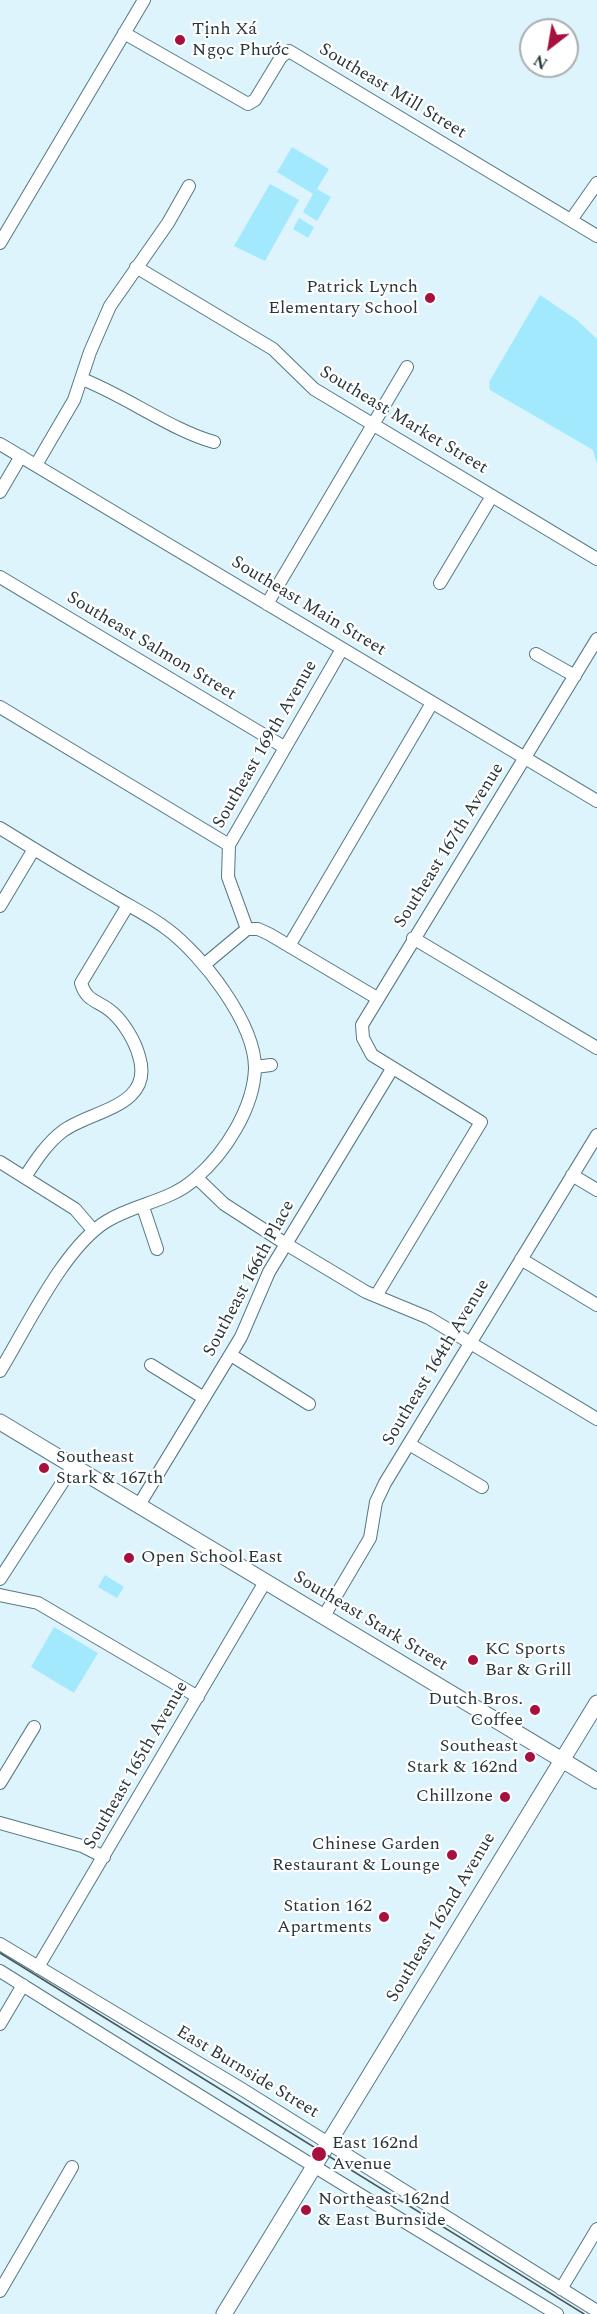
<!DOCTYPE html>
<html>
<head>
<meta charset="utf-8">
<style>
  body { margin:0 }
  #map { position:relative; width:597px; height:2314px; overflow:hidden; background:#def4fc; font-family:Spectral,serif }
  canvas { display:block }
  .north { position:absolute; left:519px; top:18px; width:60px; height:60px; box-sizing:border-box; background:#fff; border:2px solid #a9afb1; border-radius:50%; rotate:211deg; font-size:16px; font-weight:700; line-height:24px; text-align:center; color:#28373b }
  .north::after { content:''; display:block; margin:auto; width:21px; height:27px; background:#a70f3e; clip-path:polygon(50% 0,100% 100%,50% 72%,0 100%) }
</style>
</head>
<body>
<div id="map">
<canvas width="597" height="2314"></canvas>
<div class="north">N</div>
</div>
<script>
const ctx = document.querySelector('canvas').getContext('2d');
ctx.lineJoin = 'round';
function fill(path, color) {
  ctx.fillStyle = color;
  ctx.fill(path, 'evenodd');
}
function strokePath(path, color, width, dash) {
  ctx.strokeStyle = color;
  ctx.lineWidth = width;
  ctx.lineCap = dash ? 'butt' : 'round';
  ctx.setLineDash(dash || []);
  ctx.stroke(path);
}
function write(font, color, halo, rows, align = 'center') {
  ctx.font = font + ' Spectral,serif';
  ctx.lineWidth = 4.5;
  ctx.setLineDash([]);
  ctx.textBaseline = 'middle';
  ctx.strokeStyle = halo;
  ctx.fillStyle = color;
  for (const [text, x, y, turn = 0] of rows) {
    ctx.save();
    ctx.translate(x, y);
    ctx.rotate((+turn || 0) * Math.PI / 180);
    ctx.textAlign = isNaN(turn) ? turn : align;
    if (halo) ctx.strokeText(text, 0, 0);
    ctx.fillText(text, 0, 0);
    ctx.restore();
  }
}
fill(new Path2D(`
  M 292,147 L 329,169 L 317,189 L 331,197 L 317,221 L 303,212 L 313,194 L 277,172 Z
  M 270,184 L 299,200 L 265,261 L 234,246 Z
  M 299,218 L 314,227 L 308,238 L 293,229 Z
  M 540,295 L 577,320 L 597,339 L 597,464 L 593,450 L 490,390 L 489,382 Z
  M 105,1575 L 124,1587 L 117,1598 L 98,1587 Z
  M 54,1627 L 98,1653 L 74,1693 L 31,1667 Z`), '#a2e9fe');
const minor = new Path2D(`
  M 124,33 L 248,104 L 255,100 L 281,57 L 289,51 L 597,236
  M 571,220 L 597,183
  M 0,243 L 144,0
  M 136,267 L 273,349 L 314,389 L 597,559
  M 82,379 C 126,396 171,430 214,442
  M 0,444 L 597,801
  M 36,465 L 74,400 L 90,352 L 110,306 L 168,223 L 189,186
  M 0,492 L 21,456
  M 0,577 L 284,747
  M 440,583 L 492,496
  M 267,604 L 407,367
  M 536,654 L 575,676
  M 0,707 L 229,845
  M 0,828 C 37,851 75,874 113,896 C 131,907 150,916 167,929 C 202,955 255,1023 255,1068 C 254,1108 225,1153 196,1178 C 170,1202 136,1203 107,1221 C 64,1247 27,1327 0,1371
  M 0,906 L 34,849
  M 247,929 L 228,877 L 229,845 L 342,649
  M 247,929 L 258,929 L 269,934 L 377,998
  M 413,938 L 597,1048
  M 289,946 L 432,703
  M 205,964 L 247,929
  M 255,1067 L 271,1065
  M 0,1162 L 75,1209 L 93,1230
  M 572,1175 L 597,1190
  M 25,1177 C 36,1160 47,1143 63,1131 C 91,1110 155,1107 139,1056 C 135,1041 124,1023 113,1013 C 99,1000 87,1003 81,983 L 128,905
  M 197,1178 L 224,1204 L 286,1244 L 366,1292 L 429,1318 L 597,1419
  M 143,1207 L 157,1249
  M 521,1259 L 597,1305
  M 376,1296 L 481,1122 L 372,1055 L 363,1038 L 362,1025 L 597,639
  M 231,1355 L 309,1404
  M 151,1365 L 204,1398
  M 409,1444 L 482,1487
  M 139,1505 L 241,1337 L 269,1272 L 286,1244 L 392,1069
  M 0,1579 L 73,1466
  M 0,1595 L 38,1603 L 198,1697
  M 324,1616 L 370,1538 L 376,1502 L 385,1483 L 597,1135
  M 0,1783 L 34,1727
  M 0,1823 L 82,1846 L 104,1857
  M 0,1944 L 240,2088 L 597,2311
  M 38,1967 L 265,1582
  M 0,1971 C 185,2087 370,2202 557,2314
  M 0,2024 L 23,1985
  M 561,2289 L 597,2229
  M 0,2291 L 72,2167`);
const major = new Path2D(`
  M 0,1422 L 597,1781
  M 224,2314 L 597,1703`);
strokePath(minor, '#557882', 14);
strokePath(major, '#557882', 17);
strokePath(minor, '#fff', 12);
strokePath(major, '#fff', 15);
strokePath(new Path2D(`
  M 0,1953 L 584,2314`), '#47575c', 1.5);
for (const [x, y, r, color] of [
  [180,40,6,"#a70f3e"],
  [430,298,6,"#a70f3e"],
  [44,1468,6,"#a70f3e"],
  [129,1558,6,"#a70f3e"],
  [473,1660,6,"#a70f3e"],
  [535,1710,6,"#a70f3e"],
  [530,1757,6,"#a70f3e"],
  [505,1797,6,"#a70f3e"],
  [452,1855,6,"#a70f3e"],
  [384,1917,6,"#a70f3e"],
  [319,2154,8,"#a70f3e"],
  [306,2210,6,"#a70f3e"]
]) {
  const dot = new Path2D();
  dot.arc(x, y, r, 0, 2 * Math.PI);
  ctx.fillStyle = color;
  ctx.fill(dot);
  strokePath(dot, '#fff', 2);
}
write('18px', '#28373b', '#fff', [
  ["Tịnh Xá",192,30],
  ["Ngọc Phước",192,51],
  ["Patrick Lynch",418,288,"right"],
  ["Elementary School",418,309,"right"],
  ["Southeast",56,1458],
  ["Stark & 167th",56,1479],
  ["Open School East",141,1558],
  ["KC Sports",485,1650],
  ["Bar & Grill",485,1671],
  ["Dutch Bros.",523,1700,"right"],
  ["Coffee",523,1721,"right"],
  ["Southeast",518,1747,"right"],
  ["Stark & 162nd",518,1768,"right"],
  ["Chillzone",493,1797,"right"],
  ["Chinese Garden",440,1845,"right"],
  ["Restaurant & Lounge",440,1866,"right"],
  ["Station 162",372,1907,"right"],
  ["Apartments",372,1928,"right"],
  ["East 162nd",332,2144],
  ["Avenue",332,2165],
  ["Northeast 162nd",318,2200],
  ["& East Burnside",318,2221]
], 'left');
write('18px', '#28373b', '#fff', [
  ["Southeast Mill Street",392,92,31],
  ["Southeast Market Street",403,421,31],
  ["Southeast Main Street",308,607,31],
  ["Southeast Salmon Street",151,647,31],
  ["Southeast 169th Avenue",266,745,-60],
  ["Southeast 167th Avenue",450,846,-58],
  ["Southeast 166th Place",250,1279,-62],
  ["Southeast 164th Avenue",437,1363,-59],
  ["Southeast Stark Street",370,1622,31],
  ["Southeast 165th Avenue",137,1766,-60],
  ["Southeast 162nd Avenue",442,1918,-59],
  ["East Burnside Street",247,2073,31]
]);
</script>
</body>
</html>
